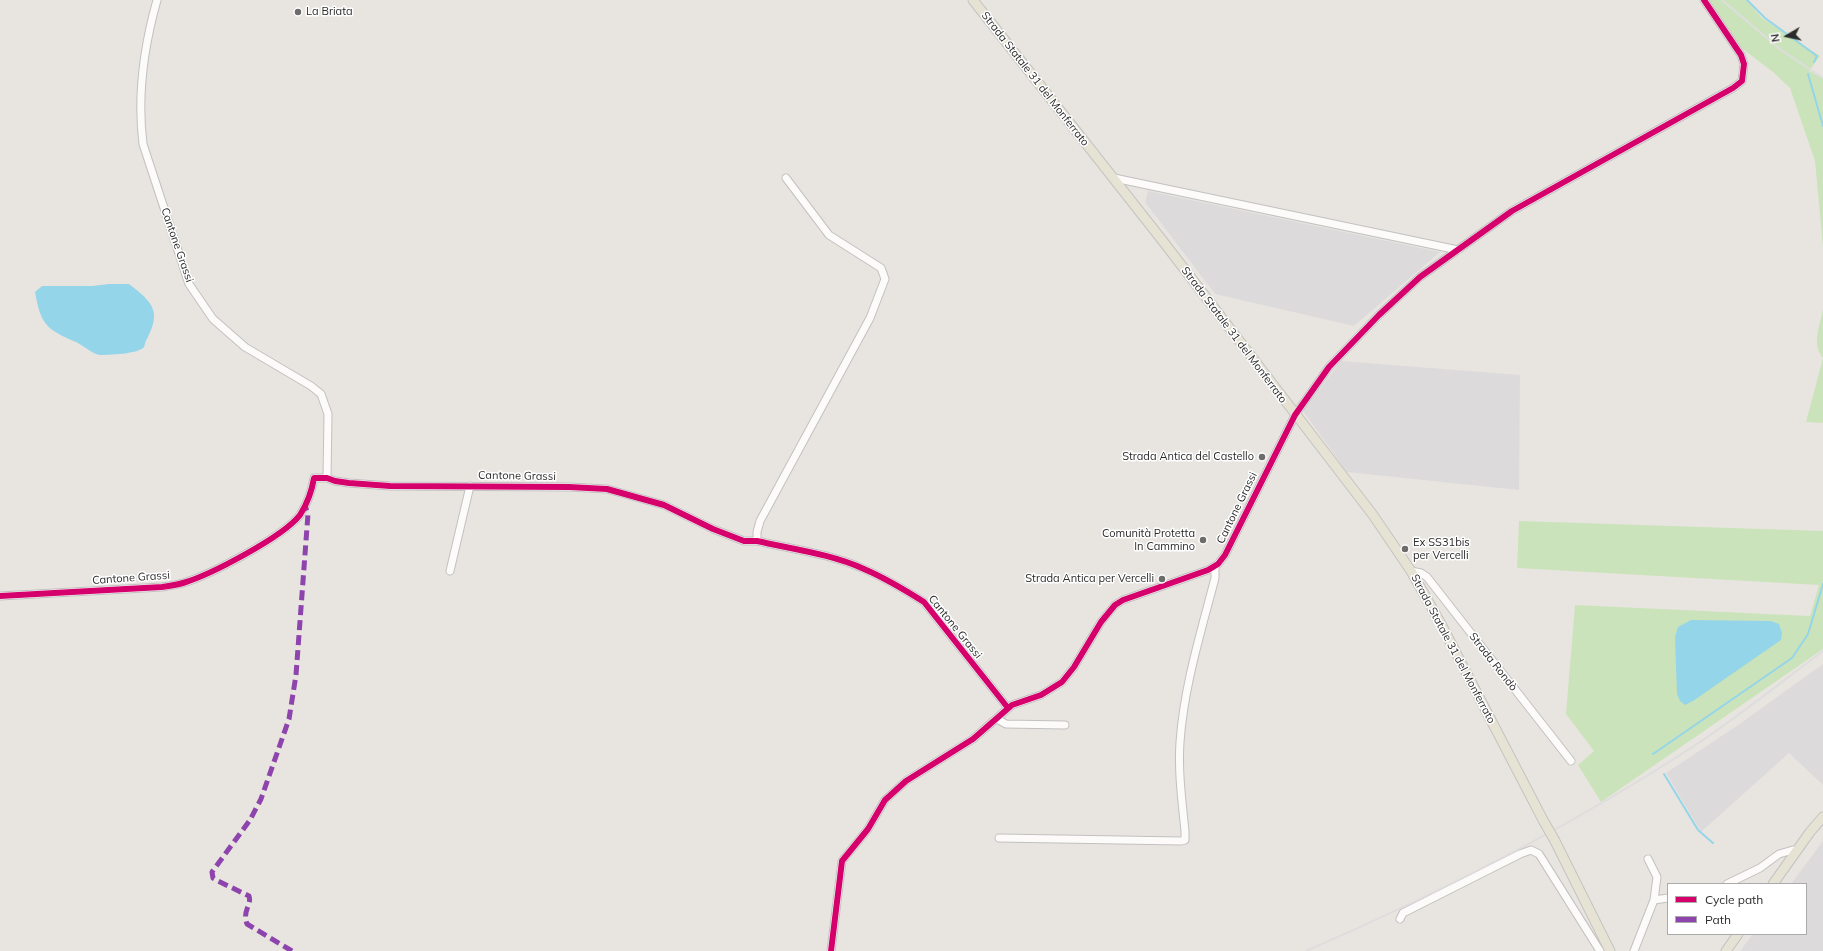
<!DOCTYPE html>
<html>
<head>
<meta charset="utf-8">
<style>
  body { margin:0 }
  #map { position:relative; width:1823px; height:951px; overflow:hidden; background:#e8e5e0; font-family:Mulish,sans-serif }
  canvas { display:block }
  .legend { position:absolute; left:1667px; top:883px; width:140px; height:52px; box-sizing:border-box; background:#fff; border:1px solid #aaa; margin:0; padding:5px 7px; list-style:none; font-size:12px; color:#2b2b2b }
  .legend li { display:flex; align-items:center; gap:8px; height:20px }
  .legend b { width:20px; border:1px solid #aaa }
  .north { position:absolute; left:1767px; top:16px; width:40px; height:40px; -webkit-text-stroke:3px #fff; paint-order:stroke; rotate:261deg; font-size:11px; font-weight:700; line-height:16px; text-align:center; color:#2b2b2b }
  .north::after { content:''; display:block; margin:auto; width:14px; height:18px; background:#2b2b2b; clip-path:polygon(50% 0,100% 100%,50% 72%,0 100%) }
</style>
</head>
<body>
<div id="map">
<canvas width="1823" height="951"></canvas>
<ul class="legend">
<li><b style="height:5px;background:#d6006c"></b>Cycle path</li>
<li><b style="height:5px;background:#8e44ad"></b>Path</li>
</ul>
<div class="north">N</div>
</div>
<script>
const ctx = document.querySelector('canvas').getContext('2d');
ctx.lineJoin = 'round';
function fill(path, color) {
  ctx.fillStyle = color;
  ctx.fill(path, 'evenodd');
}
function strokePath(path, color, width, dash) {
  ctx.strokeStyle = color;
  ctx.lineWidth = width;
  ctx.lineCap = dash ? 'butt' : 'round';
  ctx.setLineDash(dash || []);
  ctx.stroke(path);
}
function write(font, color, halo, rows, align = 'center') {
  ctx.font = font + ' Mulish,sans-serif';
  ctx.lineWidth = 3;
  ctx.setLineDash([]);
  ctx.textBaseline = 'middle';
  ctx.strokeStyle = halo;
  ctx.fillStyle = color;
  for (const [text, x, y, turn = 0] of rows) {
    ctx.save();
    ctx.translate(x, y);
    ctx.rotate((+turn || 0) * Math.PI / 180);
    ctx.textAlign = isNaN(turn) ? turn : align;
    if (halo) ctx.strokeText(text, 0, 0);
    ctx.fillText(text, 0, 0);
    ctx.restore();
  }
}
fill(new Path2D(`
  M 1148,191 L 1440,252 L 1354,326 L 1215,294 L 1145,202 Z
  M 1341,361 L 1520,375 L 1519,490 L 1347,472 L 1303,411 Z
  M 1823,664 L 1823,785 L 1789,753 L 1701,832 L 1666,773 L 1741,723 Z
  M 1823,841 L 1823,951 L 1740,951 L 1753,934 L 1806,934 L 1806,884 L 1791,884 Z`), '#dddadc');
fill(new Path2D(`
  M 1703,0 L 1746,0 L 1762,18 L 1820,56 L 1809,71 L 1823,78 L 1823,247 L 1815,161 L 1790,88 L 1773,72 L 1723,34 Z
  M 1823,309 L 1823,423 L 1806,422 L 1823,358 C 1811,344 1820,326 1823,309 Z
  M 1519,521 L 1823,531 L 1823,649 L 1601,802 L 1578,765 L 1594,751 L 1566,714 L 1575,605 L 1810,616 L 1819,585 L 1517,568 Z`), '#cbe3ba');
fill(new Path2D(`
  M 109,284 L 129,284 C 152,302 162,310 147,339 C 145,341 145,345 144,347 C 139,354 108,355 100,355 C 92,354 83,345 76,342 C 46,329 41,325 35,292 L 42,286 L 92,286 Z
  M 1691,620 L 1771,621 L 1779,624 L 1782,633 L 1781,640 L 1693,701 L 1685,705 L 1680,701 L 1677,694 L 1675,637 L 1678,627 Z`), '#95d5e9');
strokePath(new Path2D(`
  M 1747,0 L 1765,18 L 1817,56 L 1814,62
  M 1808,74 L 1823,126
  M 1653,754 L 1792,658 L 1808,634 L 1823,584
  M 1664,774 L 1698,830 L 1713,843`), '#95d5e9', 2);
const minor = new Path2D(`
  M 157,0 C 144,46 137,96 143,144 L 189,284 L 213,319 L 245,347 L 311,386 L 321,394 L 328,414 L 327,478
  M 1114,178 L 1458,250
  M 757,541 L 757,532 L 760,521 L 870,318 L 885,279 L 881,268 L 829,235 L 786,178
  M 450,571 L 470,486
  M 1411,571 L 1421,573 L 1427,577 L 1571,761
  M 0,596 L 162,587 C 169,586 176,585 183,583 C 210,575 283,537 300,515 C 307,504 312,490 314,478 L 327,478 L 335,481 L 349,483 L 390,486 L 569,487 L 607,489 L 664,505 L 713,529 L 744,541 L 757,541 C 792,549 831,554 864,569 C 885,578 905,590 924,602 L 1008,708
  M 997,719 L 1006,724 L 1065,725
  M 999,838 L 1181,841 L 1185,840 L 1185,831 C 1182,801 1178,772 1180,742 C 1184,686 1201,632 1215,578 L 1215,567
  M 1648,859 L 1657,877 L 1654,900
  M 1727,884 L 1760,868 L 1779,854 L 1793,850 L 1796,851
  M 1400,919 L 1403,913 L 1520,854 L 1531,850 L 1539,854 L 1600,951
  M 831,951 L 842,861 L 868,829 L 885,800 L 906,781 L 973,739 L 1012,705 L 1041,695 L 1062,682 L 1074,667 L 1101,622 L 1115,605 L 1123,600 L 1208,570 L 1218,564 L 1225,555 L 1295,415 L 1329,367 L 1379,315 L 1420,277 L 1512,211 L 1733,88 L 1742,81 L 1744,64 L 1741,55 L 1704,0
  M 1634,951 L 1654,900 L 1668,898`);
const major = new Path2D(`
  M 973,0 L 1162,240 L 1373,515 L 1411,571 L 1441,624 L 1543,820
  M 1555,841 L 1610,951
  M 1773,884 L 1810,832 L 1823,817
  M 1726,951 L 1738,934`);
strokePath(minor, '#c2c1c1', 9);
strokePath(major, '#c5c3c1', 11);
strokePath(minor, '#fcfbfa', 7);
strokePath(major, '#e6e2d4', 9);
strokePath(new Path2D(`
  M 1722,0 L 1781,50 L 1823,78
  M 1306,951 C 1440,893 1572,826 1694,746 C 1738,717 1780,683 1823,651`), '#deddde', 2);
const majorBridge = new Path2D(`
  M 1543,820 L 1555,841`);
strokePath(majorBridge, '#c5c3c1', 11, []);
strokePath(majorBridge, '#e6e2d4', 9);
strokePath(new Path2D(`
  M 292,951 L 247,924 C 242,910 252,905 249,896 L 218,881 L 213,878 L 212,872 L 250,820 L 261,799 L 289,719 L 296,675 L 308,514 L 305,506`), '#8e44ad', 5, [10, 5]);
strokePath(new Path2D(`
  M 0,596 L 162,587 C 169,586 176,585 183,583 C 210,575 283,537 300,515 C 307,504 312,490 314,478 L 327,478 L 335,481 L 349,483 L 390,486 L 569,487 L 607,489 L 664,505 L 713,529 L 744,541 L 757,541 C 792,549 831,554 864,569 C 885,578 905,590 924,602 L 1008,708
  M 831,951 L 842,861 L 868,829 L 885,800 L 906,781 L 973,739 L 1012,705 L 1041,695 L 1062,682 L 1074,667 L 1101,622 L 1115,605 L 1123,600 L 1208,570 L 1218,564 L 1225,555 L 1295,415 L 1329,367 L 1379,315 L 1420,277 L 1512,211 L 1733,88 L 1742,81 L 1744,64 L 1741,55 L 1704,0`), '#d6006c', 6);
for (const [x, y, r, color] of [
  [298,12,4,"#6d6c6a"],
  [1262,457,4,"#6d6c6a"],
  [1203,540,4,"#6d6c6a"],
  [1405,549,4,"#6d6c6a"],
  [1162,579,4,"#6d6c6a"]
]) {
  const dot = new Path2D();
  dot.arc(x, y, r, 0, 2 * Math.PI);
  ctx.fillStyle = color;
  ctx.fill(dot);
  strokePath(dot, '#fff', 1.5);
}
write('11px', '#2b2b2b', '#fff', [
  ["La Briata",306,12,"left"],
  ["Strada Antica del Castello",1254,457],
  ["Comunità Protetta",1195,534],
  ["In Cammino",1195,547],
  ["Ex SS31bis",1413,543,"left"],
  ["per Vercelli",1413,556,"left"],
  ["Strada Antica per Vercelli",1154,579]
], 'right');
write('11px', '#2b2b2b', '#fff', [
  ["Strada Statale 31 del Monferrato",1035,79,52],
  ["Cantone Grassi",177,245,71],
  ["Strada Statale 31 del Monferrato",1234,335,53],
  ["Cantone Grassi",517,476,1],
  ["Cantone Grassi",1237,508,-64],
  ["Cantone Grassi",131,578,-4],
  ["Cantone Grassi",955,627,51],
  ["Strada Statale 31 del Monferrato",1453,649,62],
  ["Strada Rondò",1493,662,52]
]);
</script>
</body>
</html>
